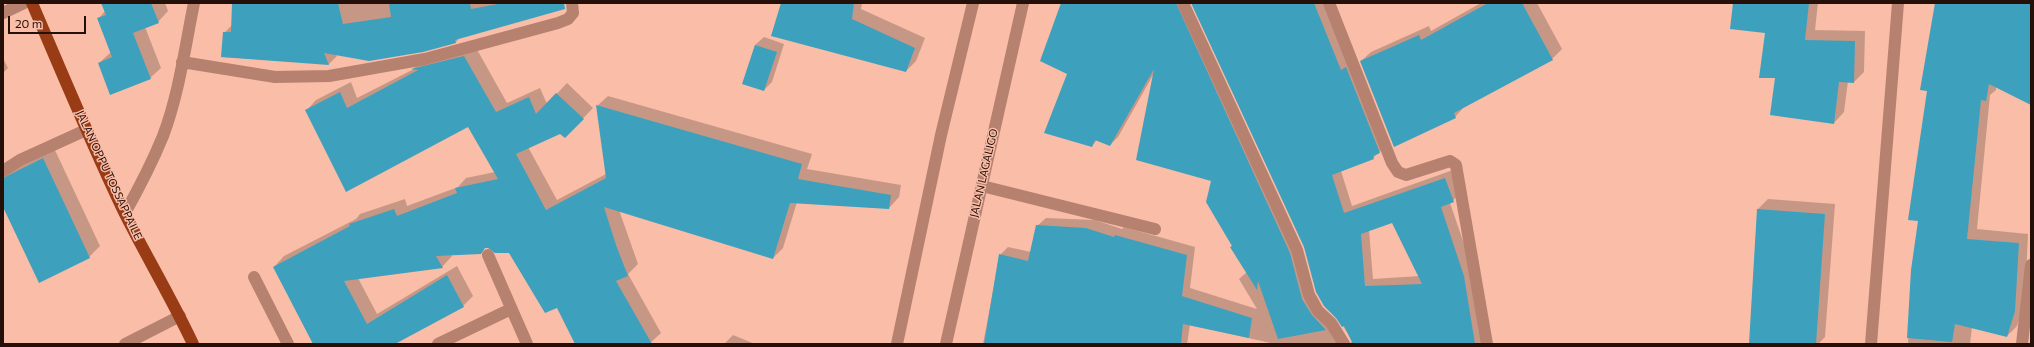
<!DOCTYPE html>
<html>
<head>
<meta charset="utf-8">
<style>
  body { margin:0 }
  #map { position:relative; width:2034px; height:347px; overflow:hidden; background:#f9bda8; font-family:Commissioner,sans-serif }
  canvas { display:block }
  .frame { position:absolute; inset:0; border:4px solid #251009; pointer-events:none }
  .scale { position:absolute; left:8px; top:16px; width:78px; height:18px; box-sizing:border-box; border:2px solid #251009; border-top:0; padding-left:5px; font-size:12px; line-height:14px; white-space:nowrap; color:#251009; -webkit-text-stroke:3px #f9bda8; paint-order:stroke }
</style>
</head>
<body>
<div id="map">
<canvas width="2034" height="347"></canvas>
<div class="frame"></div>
<div class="scale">20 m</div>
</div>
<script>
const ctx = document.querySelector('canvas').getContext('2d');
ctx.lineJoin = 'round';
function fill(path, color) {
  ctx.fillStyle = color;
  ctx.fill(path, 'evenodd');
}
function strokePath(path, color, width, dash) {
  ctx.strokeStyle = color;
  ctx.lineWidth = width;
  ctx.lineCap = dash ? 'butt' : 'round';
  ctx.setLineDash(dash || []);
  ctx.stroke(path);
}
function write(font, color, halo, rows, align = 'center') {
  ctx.font = font + ' Commissioner,sans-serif';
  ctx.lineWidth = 3;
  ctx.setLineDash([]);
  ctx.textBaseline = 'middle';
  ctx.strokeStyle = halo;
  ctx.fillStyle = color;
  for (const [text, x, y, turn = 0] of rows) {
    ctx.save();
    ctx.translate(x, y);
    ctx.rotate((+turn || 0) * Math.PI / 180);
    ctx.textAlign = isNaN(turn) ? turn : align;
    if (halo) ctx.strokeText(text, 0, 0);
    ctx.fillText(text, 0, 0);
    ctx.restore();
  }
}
fill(new Path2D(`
  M 102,3 L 165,3 L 168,11 L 158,22 L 145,27 L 161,68 L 150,78 L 99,63 L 111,52 L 99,18 L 105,11 Z
  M 233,3 L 560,3 L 460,37 L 456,42 L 423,51 L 336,54 L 337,56 L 329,64 L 222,57 L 224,33 L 233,24 Z
  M 782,3 L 862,3 L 861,9 L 925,38 L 916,61 L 906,71 Z
  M 1062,3 L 1187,3 L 1310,290 L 1346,340 L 1351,343 L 1352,340 L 1338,318 L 1192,3 L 1325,3 L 1388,144 L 1373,158 L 1341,171 L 1352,206 L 1453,170 L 1461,193 L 1450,203 L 1472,267 L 1485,344 L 1275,344 L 1190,325 L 1187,344 L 983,344 L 1000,255 L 1008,247 L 1031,252 L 1037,226 L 1046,218 L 1095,220 L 1122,229 L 1124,227 L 1195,247 L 1190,288 L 1257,309 L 1239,279 L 1247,272 L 1233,246 L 1213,181 L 1153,75 L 1118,137 L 1110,145 L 1097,140 L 1092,146 L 1069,73 ZM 1393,222 L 1420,276 L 1373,279 L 1369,230 Z
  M 1481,3 L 1537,3 L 1562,49 L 1552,59 L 1465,106 L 1455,117 L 1361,61 L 1371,52 L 1429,26 L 1431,31 Z
  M 1734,3 L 1818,3 L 1815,30 L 1865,31 L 1864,72 L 1854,82 L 1848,81 L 1844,112 L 1834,123 L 1776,77 L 1766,32 Z
  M 1936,3 L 2031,3 L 2031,104 L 1996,86 L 1996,90 L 1990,95 L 1977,229 L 2028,234 L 2025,301 L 2017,326 L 2007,336 L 1972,327 L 1970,344 L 1897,344 L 1908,344 L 1912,270 L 1919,220 Z
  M 764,37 L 784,44 L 772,82 L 764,90 L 743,83 L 755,45 Z
  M 475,46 L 507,103 L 540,88 L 547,104 L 567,83 L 593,108 L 565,137 L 561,133 L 528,147 L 557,200 L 606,174 L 597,106 L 608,96 L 812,154 L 807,169 L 901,185 L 899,197 L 889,208 L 797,202 L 783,248 L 773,258 L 619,210 L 638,264 L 628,274 L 661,333 L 649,344 L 576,344 L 558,306 L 510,251 L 489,246 L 451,254 L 452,256 L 442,267 L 358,278 L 377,314 L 457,266 L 473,296 L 463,306 L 390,344 L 314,344 L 274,267 L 284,256 L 356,219 L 360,214 L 405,199 L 407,206 L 458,187 L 466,178 L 495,172 L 468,126 L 306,111 L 316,100 L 351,82 L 357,98 L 412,70 L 423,59 Z
  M 3,58 L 8,68 L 3,73 Z
  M 54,148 L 100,246 L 89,257 L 3,205 L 3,172 Z
  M 1768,199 L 1835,204 L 1825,337 L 1818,344 L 1769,344 L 1758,209 Z
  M 733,335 L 755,344 L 724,344 Z`), '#0003');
fill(new Path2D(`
  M 101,3 L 151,3 L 159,23 L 133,33 L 151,79 L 110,95 L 98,63 L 112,57 L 97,18 L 106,15 Z
  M 232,3 L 338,3 L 343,24 L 391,17 L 389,3 L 470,3 L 471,9 L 503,3 L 564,3 L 565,9 L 455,40 L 456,43 L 423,52 L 369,61 L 324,53 L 329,65 L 221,57 L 223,32 L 231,32 Z
  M 781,3 L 854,3 L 852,19 L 915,48 L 906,72 L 771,36 Z
  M 1061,3 L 1176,3 L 1290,253 L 1302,299 L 1312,315 L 1326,330 L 1278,339 L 1258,281 L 1257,290 L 1230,247 L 1232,246 L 1206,202 L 1211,181 L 1136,160 L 1154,69 L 1110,146 L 1095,140 L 1092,147 L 1044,133 L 1067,74 L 1040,61 Z
  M 1191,3 L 1314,3 L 1341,70 L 1346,67 L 1380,153 L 1373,156 L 1374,159 L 1332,175 L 1344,213 L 1445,178 L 1454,202 L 1441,207 L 1464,276 L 1475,344 L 1353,344 L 1344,326 L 1342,327 L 1336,318 L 1324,306 L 1316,292 L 1304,247 ZM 1392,223 L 1422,284 L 1365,286 L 1361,234 Z
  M 1488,3 L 1522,3 L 1553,60 L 1454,113 L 1456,118 L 1394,147 L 1360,61 L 1419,35 L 1421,40 Z
  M 1733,3 L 1809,3 L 1805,40 L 1855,41 L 1854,83 L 1839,82 L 1834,124 L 1770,115 L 1775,78 L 1759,78 L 1765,33 L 1730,29 Z
  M 1935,3 L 2031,3 L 2031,105 L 1989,84 L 1986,101 L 1981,100 L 1967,239 L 2019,243 L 2015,311 L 2007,337 L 1955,324 L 1952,342 L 1907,338 L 1911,270 L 1918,221 L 1908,220 L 1927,91 L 1920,90 Z
  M 755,45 L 777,52 L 764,91 L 742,84 Z
  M 464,56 L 496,112 L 529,97 L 536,114 L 556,93 L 584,119 L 565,138 L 560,134 L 516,154 L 546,210 L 606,178 L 596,105 L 802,164 L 798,179 L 891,195 L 889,209 L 790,203 L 773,259 L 604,207 L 616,245 L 628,276 L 616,281 L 652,344 L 575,344 L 557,308 L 545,313 L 509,253 L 495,253 L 488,248 L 485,248 L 481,254 L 436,256 L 443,268 L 344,281 L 367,324 L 447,275 L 464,307 L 395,344 L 313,344 L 273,267 L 350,226 L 349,224 L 394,209 L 397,216 L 457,193 L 455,188 L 498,179 L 468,127 L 346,192 L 305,110 L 340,92 L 347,108 L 418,70 L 411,69 Z
  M 43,158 L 90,258 L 39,283 L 3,207 L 3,178 Z
  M 1757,209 L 1825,214 L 1816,344 L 1749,344 Z
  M 1036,225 L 1086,228 L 1114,237 L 1115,235 L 1187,255 L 1182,296 L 1252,318 L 1249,338 L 1183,324 L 1181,344 L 984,344 L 999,254 L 1028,261 Z`), '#3da0bc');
strokePath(new Path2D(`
  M 1183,3 L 1297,250 L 1309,295 L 1318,311 L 1331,323 L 1344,344
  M 1329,3 L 1392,163 L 1398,172 L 1406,175 L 1450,161 L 1456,165 L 1487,344
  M 3,13 L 24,3
  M 182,62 L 275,77 L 329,76 L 425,59 L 558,23 L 568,19 L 573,13 L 572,3
  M 3,171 L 20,160 L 86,130
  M 982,186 L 1155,229
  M 125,213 C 139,188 152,163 163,136 C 179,94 185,47 194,3
  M 488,255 L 527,344
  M 254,277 L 288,344
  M 125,344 L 180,316
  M 438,344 L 511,309
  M 897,344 L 941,135 L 973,3
  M 946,344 L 1023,3
  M 1871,344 L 1898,3
  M 2022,344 L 2031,265`), '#b6816e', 12);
strokePath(new Path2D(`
  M 32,3 C 62,73 91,143 124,212 C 146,256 172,299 193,344`), '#993b14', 12);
write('11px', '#251009', '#f9bda8', [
  ["JALAN LAGALIGO",984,173,-77],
  ["JALAN OPPU TOSSAPPAILE",109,175,65]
]);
</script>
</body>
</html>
